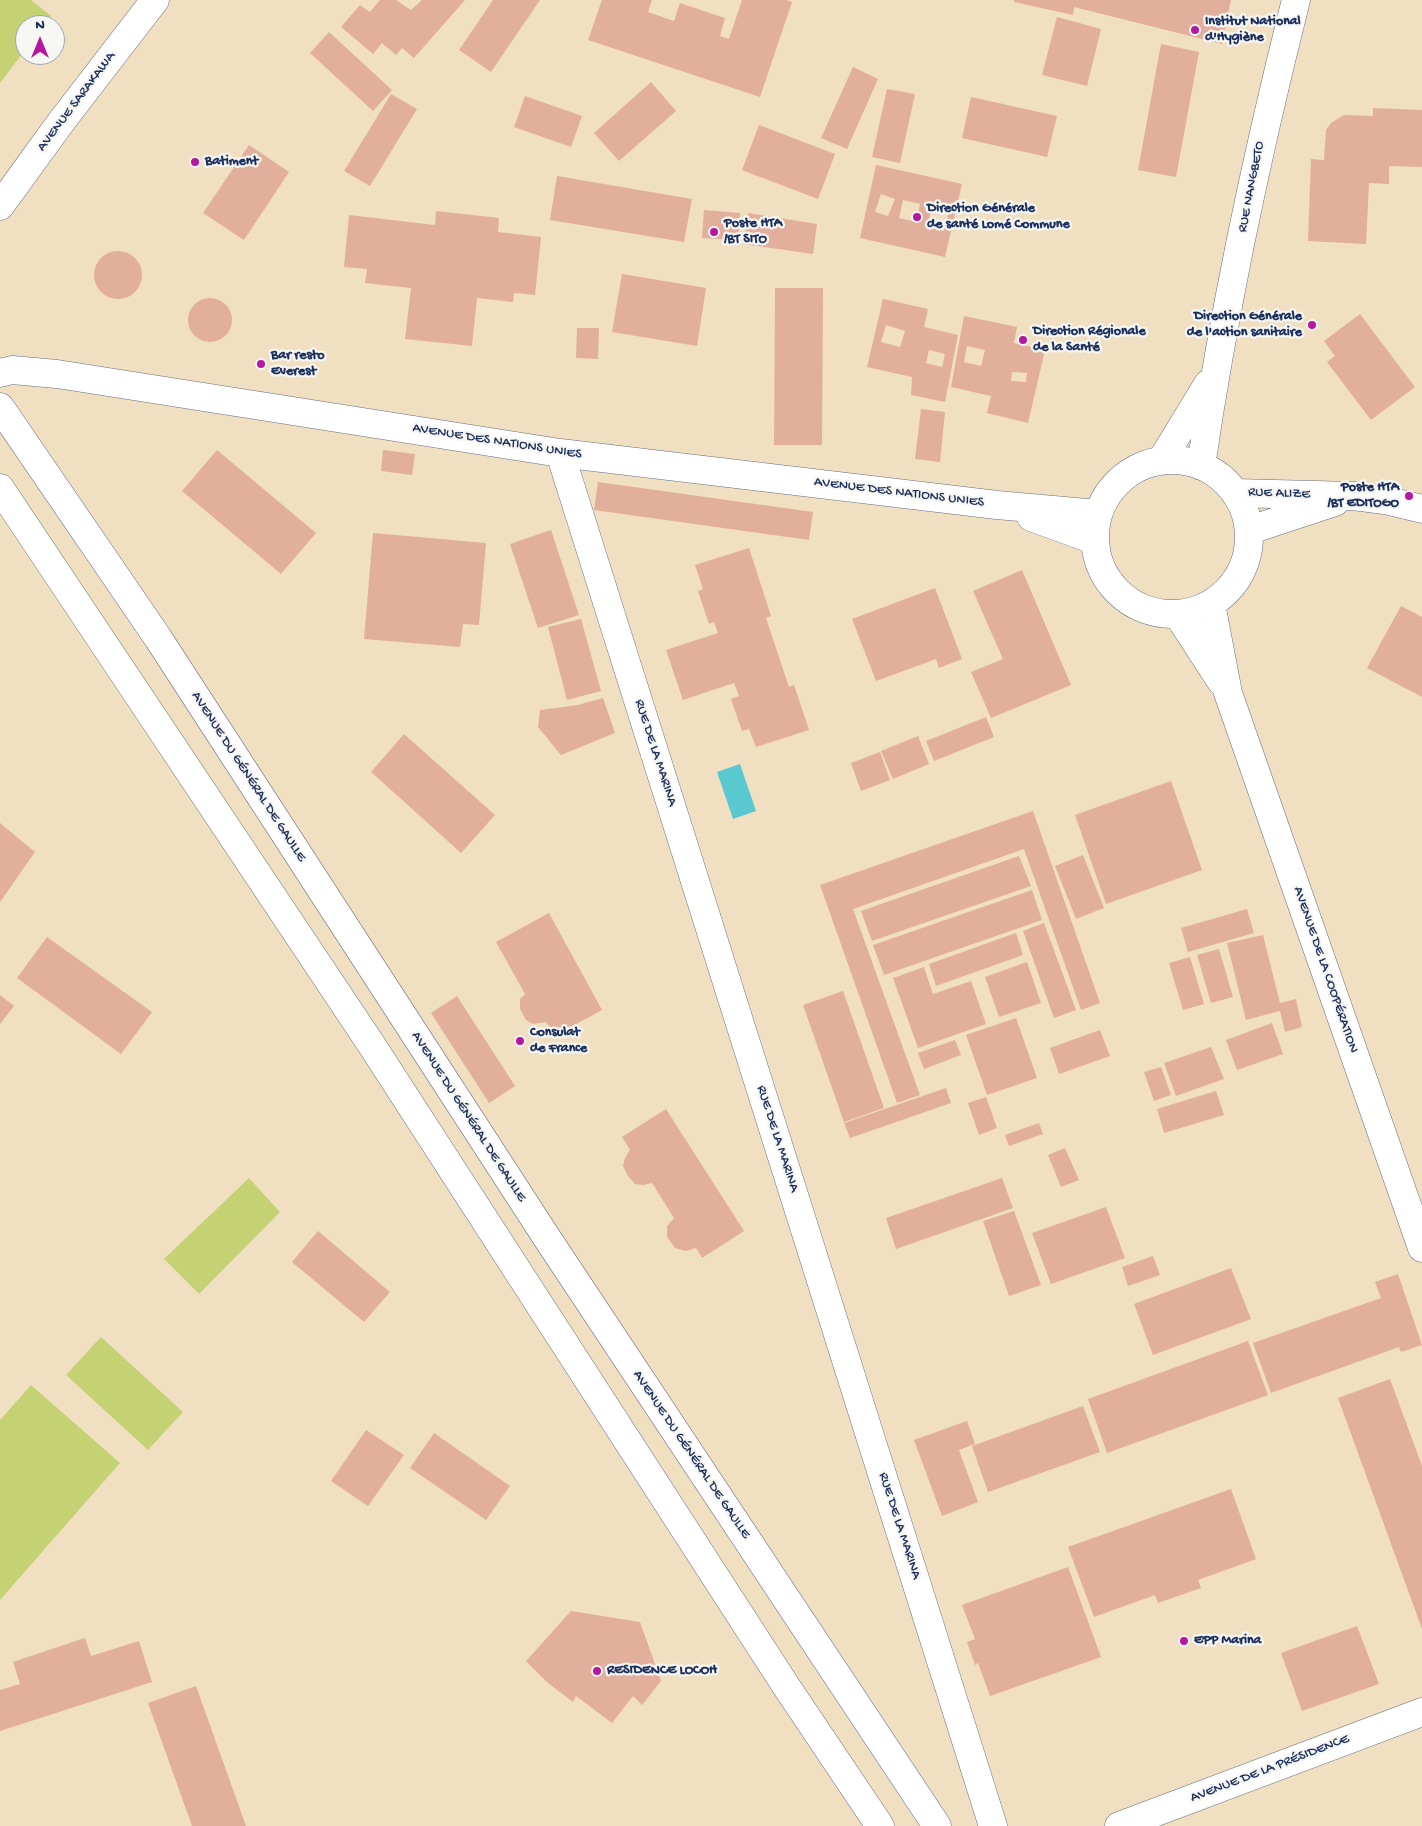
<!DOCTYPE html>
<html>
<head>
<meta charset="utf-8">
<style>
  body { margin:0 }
  #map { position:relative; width:1422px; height:1826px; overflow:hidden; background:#f0dfc0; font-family:"Gochi Hand",sans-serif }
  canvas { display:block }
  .north { position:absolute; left:15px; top:15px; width:50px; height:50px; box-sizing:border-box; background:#f6f6f2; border:1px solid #9ea6b7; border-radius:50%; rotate:0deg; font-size:14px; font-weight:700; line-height:20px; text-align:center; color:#1b2f5e }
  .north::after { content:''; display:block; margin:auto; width:18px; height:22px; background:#b5179e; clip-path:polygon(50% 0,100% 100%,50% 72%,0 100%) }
</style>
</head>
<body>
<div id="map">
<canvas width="1422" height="1826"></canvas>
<div class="north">N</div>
</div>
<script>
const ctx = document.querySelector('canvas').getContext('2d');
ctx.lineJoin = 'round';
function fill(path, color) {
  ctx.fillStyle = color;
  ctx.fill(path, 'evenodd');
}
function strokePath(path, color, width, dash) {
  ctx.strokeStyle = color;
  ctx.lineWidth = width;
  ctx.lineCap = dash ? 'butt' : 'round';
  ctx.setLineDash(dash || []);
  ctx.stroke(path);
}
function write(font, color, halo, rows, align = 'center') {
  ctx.font = font + ' "Gochi Hand",sans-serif';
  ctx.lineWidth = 4.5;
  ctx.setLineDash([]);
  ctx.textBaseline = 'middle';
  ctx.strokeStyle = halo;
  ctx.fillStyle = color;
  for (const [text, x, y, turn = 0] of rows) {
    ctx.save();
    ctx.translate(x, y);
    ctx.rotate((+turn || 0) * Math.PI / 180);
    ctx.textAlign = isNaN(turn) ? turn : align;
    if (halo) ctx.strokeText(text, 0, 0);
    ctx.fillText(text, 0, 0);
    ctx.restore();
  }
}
fill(new Path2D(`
  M 0,0 L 31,0 L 51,16 L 44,25 L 25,25 L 25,50 L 0,83 Z
  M 249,1178 L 280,1212 L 199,1294 L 164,1259 Z
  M 101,1337 L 183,1412 L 148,1450 L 66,1375 Z
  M 31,1385 L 120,1463 L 0,1600 L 0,1420 Z`), '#c4d274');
fill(new Path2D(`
  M 740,764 L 756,811 L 733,819 L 717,772 Z`), '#5ac8cf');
fill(new Path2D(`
  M 380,0 L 396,0 L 411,10 L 422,0 L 465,0 L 414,58 L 402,48 L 396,55 L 382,43 L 373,54 L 341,27 L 360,5 L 370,12 Z
  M 493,0 L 540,0 L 491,72 L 459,50 Z
  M 602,0 L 652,0 L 648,12 L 674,21 L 680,3 L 725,18 L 720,36 L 729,39 L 742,0 L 786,0 L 792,2 L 760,97 L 588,40 Z
  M 1014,0 L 1231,0 L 1222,44 L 1074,7 L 1073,15 L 1014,2 Z
  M 1057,17 L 1101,29 L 1087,86 L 1042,75 Z
  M 329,32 L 392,90 L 373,111 L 310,53 Z
  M 1161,44 L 1199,52 L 1176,177 L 1138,170 Z
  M 853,67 L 878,79 L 847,149 L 821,138 Z
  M 651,82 L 676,111 L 619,161 L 594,133 Z
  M 887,89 L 915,94 L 900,163 L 872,157 Z
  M 391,94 L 417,109 L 370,186 L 344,171 Z
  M 525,96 L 582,116 L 571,147 L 514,127 Z
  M 971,97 L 1057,116 L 1047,157 L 962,138 Z
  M 1373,108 L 1422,110 L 1422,167 L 1389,166 L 1389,184 L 1369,183 L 1366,244 L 1308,241 L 1311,159 L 1324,160 L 1326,130 L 1331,123 L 1344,115 L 1373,116 Z
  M 759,125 L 835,154 L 818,199 L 742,170 Z
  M 249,145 L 289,172 L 244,240 L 203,213 Z
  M 876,165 L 962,184 L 945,257 L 860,238 ZM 881,194 L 895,199 L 888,216 L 875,212 ZM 903,200 L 920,204 L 916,222 L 899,218 ZM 932,207 L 949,211 L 944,231 L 927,226 Z
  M 557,176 L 692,199 L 684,242 L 550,220 Z
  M 704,210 L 740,213 L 738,240 L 702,238 Z
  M 436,211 L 499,218 L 498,232 L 541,237 L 535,295 L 514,293 L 513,302 L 477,298 L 472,346 L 405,339 L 411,288 L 365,283 L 367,269 L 344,267 L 349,215 L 435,225 Z
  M 748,213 L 817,224 L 813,254 L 743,244 Z
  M94 275a24 24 0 1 1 48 0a24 24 0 1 1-48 0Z
  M 622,274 L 706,288 L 697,346 L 612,332 Z
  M 775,288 L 823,288 L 822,445 L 774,445 Z
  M188 320a22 22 0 1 1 44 0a22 22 0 1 1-44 0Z
  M 883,299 L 928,309 L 924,327 L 958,335 L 945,402 L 911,395 L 912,377 L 867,367 ZM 886,325 L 905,331 L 900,347 L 881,342 ZM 929,350 L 945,354 L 942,367 L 926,363 Z
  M 1360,314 L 1415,387 L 1371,420 L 1327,362 L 1335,356 L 1324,341 Z
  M 964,316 L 1017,327 L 1014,343 L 1045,350 L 1028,423 L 987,413 L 991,396 L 951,387 ZM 967,346 L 985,350 L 981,366 L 964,362 ZM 1012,372 L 1027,373 L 1026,382 L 1011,381 Z
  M 577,328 L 599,328 L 598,359 L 576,358 Z
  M 921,409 L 945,412 L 940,462 L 915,459 Z
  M 217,450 L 316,533 L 281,574 L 182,491 Z
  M 383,450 L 415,454 L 412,475 L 381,471 Z
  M 598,482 L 813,512 L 809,540 L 594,510 Z
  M 551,530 L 579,615 L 538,628 L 510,544 Z
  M 373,533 L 486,543 L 479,625 L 463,624 L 460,647 L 364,639 Z
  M 749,548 L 771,616 L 766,618 L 789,687 L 794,685 L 809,730 L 756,747 L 749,729 L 742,731 L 731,699 L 739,696 L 734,683 L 683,700 L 666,650 L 718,633 L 714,622 L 709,624 L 698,591 L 703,589 L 695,565 Z
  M 1022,570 L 1071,685 L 991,718 L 971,672 L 1003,659 L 973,591 Z
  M 935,588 L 962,659 L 939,668 L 936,659 L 876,681 L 852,619 Z
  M 1401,606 L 1422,617 L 1422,697 L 1367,668 Z
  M 581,619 L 601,691 L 567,700 L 548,627 Z
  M 603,698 L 615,733 L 561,755 L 538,727 L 540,710 L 578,705 Z
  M 986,717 L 994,737 L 934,761 L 926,741 Z
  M 404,734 L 495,815 L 461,853 L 371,772 Z
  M 918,736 L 929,764 L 893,779 L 881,751 Z
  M 880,752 L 890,780 L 861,791 L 851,763 Z
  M 1171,781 L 1202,870 L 1106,904 L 1075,815 Z
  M 1033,811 L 1100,1003 L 1081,1010 L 1024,849 L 853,909 L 920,1095 L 897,1103 L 820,885 Z
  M 0,823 L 35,852 L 0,902 Z
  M 1083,855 L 1104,908 L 1076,919 L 1055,866 Z
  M 1019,856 L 1031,886 L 872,941 L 861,911 Z
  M 1032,890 L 1042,920 L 884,975 L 873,945 Z
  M 1247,909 L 1254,933 L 1188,952 L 1181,928 Z
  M 549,913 L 602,1010 L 556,1035 L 546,1022 L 533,1024 L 526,1020 L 520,1009 L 520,999 L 525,994 L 496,942 Z
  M 1044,923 L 1076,1010 L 1054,1018 L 1023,931 Z
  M 1016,933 L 1023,955 L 936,986 L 929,964 Z
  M 1263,935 L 1280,1003 L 1296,999 L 1302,1027 L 1285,1032 L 1280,1011 L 1246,1020 L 1227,943 Z
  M 47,937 L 152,1012 L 121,1054 L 17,978 Z
  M 1219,949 L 1233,997 L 1211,1003 L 1197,955 Z
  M 1190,957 L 1204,1004 L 1183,1010 L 1169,963 Z
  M 1027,962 L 1041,1003 L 999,1017 L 985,977 Z
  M 924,967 L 933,994 L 971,981 L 986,1024 L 918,1048 L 893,978 Z
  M 843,991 L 884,1108 L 844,1122 L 803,1005 Z
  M 0,995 L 14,1006 L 0,1024 Z
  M 457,996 L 515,1086 L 489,1103 L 431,1013 Z
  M 1016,1018 L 1037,1078 L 987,1095 L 966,1035 Z
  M 1272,1023 L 1283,1054 L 1237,1070 L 1226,1040 Z
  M 1100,1030 L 1110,1056 L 1059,1074 L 1050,1048 Z
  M 955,1040 L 961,1055 L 924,1069 L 918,1053 Z
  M 1211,1047 L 1224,1079 L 1176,1096 L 1164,1063 Z
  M 1161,1067 L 1171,1095 L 1154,1101 L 1144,1072 Z
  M 946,1088 L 951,1103 L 850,1138 L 844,1123 Z
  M 1216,1091 L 1224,1115 L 1164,1133 L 1157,1109 Z
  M 986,1097 L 997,1128 L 979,1135 L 968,1103 Z
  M 666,1109 L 744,1231 L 702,1258 L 696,1248 L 686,1251 L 675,1248 L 667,1237 L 667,1226 L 674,1218 L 652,1183 L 643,1185 L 635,1184 L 628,1176 L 623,1166 L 625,1158 L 630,1150 L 622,1137 Z
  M 1039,1123 L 1043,1134 L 1009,1146 L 1005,1135 Z
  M 1065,1148 L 1079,1180 L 1061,1187 L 1048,1155 Z
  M 1002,1178 L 1013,1208 L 896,1249 L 886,1218 Z
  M 1106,1207 L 1125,1258 L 1051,1284 L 1032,1233 Z
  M 1014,1211 L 1041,1285 L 1009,1296 L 983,1221 Z
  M 318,1231 L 390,1292 L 364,1322 L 292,1262 Z
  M 1153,1256 L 1160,1275 L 1128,1286 L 1122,1267 Z
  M 1231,1268 L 1251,1319 L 1153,1355 L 1134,1304 Z
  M 1398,1274 L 1422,1345 L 1401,1352 L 1399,1347 L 1271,1393 L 1253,1343 L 1381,1298 L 1375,1282 Z
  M 1248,1341 L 1268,1395 L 1107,1453 L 1088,1399 Z
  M 1390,1379 L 1422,1466 L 1422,1629 L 1338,1398 Z
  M 1083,1406 L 1100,1452 L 988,1492 L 972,1446 Z
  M 967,1421 L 975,1444 L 959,1450 L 978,1502 L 942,1516 L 914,1440 Z
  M 366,1430 L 404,1455 L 368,1506 L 331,1481 Z
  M 434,1433 L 510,1486 L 486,1520 L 410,1468 Z
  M 1231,1489 L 1256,1559 L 1198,1580 L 1201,1588 L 1158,1603 L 1155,1595 L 1094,1617 L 1068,1547 Z
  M 1068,1567 L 1101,1657 L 990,1696 L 978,1663 L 975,1665 L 967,1642 L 975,1639 L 962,1605 Z
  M 571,1611 L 640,1622 L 661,1681 L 642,1705 L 633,1696 L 612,1723 L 576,1696 L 573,1702 L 548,1683 L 526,1661 Z
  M 1357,1626 L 1379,1684 L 1302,1711 L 1281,1653 Z
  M 85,1638 L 91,1656 L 139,1641 L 152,1682 L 0,1731 L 0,1690 L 20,1684 L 13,1662 Z
  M 196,1686 L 246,1826 L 192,1826 L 148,1703 Z`), '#e2af9c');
const minor = new Path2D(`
  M 0,373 L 12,370 L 57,374 L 560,453 L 997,505 L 1098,514
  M 560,453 L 993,1826
  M1095 537a77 77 0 1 1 154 0a77 77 0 1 1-154 0Z
  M 1161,461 L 1208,384
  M 1201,466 C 1224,309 1257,154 1296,0
  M 1235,493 L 1353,496 L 1385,500 L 1422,509
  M 1031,517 L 1094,540
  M 1250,530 L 1335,502
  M 1211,604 L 1228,693 L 1422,1248
  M 1178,615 L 1221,681
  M 1119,1826 L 1422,1712`);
const tertiary = new Path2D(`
  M 0,206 L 61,122 L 155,0
  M 0,407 L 158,638 L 547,1238 L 937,1826
  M 0,488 L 371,1044 L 786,1686 L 880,1826`);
strokePath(minor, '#666d80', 29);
strokePath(tertiary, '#666d80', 29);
strokePath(minor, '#fff', 28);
strokePath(tertiary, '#fff', 28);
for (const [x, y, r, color] of [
  [1195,30,5,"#b5179e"],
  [195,162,5,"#b5179e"],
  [917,217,5,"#b5179e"],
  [714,232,5,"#b5179e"],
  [1312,325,5,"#b5179e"],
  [1023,340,5,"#b5179e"],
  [261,364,5,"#b5179e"],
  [1409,496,5,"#b5179e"],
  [520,1041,5,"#b5179e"],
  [1184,1641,5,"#b5179e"],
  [597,1671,5,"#b5179e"]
]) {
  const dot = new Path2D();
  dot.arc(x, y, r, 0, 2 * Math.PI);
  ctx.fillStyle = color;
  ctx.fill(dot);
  strokePath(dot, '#f6f6f2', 2);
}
write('bold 14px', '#1b2f5e', '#f6f6f2', [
  ["Institut National",1205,22],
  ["d'Hygiène",1205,38],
  ["Batiment",205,162],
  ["Direction Générale",927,209],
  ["de santé Lomé Commune",927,225],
  ["Poste HTA",724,224],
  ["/BT SITO",724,240],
  ["Direction Générale",1302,317,"right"],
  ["de l'action sanitaire",1302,333,"right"],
  ["Direction Régionale",1033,332],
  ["de la Santé",1033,348],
  ["Bar resto",271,356],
  ["Everest",271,372],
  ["Poste HTA",1399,488,"right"],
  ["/BT EDITOGO",1399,504,"right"],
  ["Consulat",530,1033],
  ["de France",530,1049],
  ["EPP Marina",1194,1641],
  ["RESIDENCE LOCOH",607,1671]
], 'left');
write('14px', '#1b2f5e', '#f6f6f2', [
  ["AVENUE SARAKAWA",77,102,-53],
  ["RUE NANGBETO",1252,187,-79],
  ["AVENUE DES NATIONS UNIES",497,442,9],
  ["AVENUE DES NATIONS UNIES",899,493,7],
  ["RUE ALIZE",1279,494,2],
  ["RUE DE LA MARINA",655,753,72],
  ["AVENUE DU GÉNÉRAL DE GAULLE",248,777,57],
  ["AVENUE DE LA COOPÉRATION",1325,970,71],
  ["AVENUE DU GÉNÉRAL DE GAULLE",468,1117,57],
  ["RUE DE LA MARINA",777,1139,72],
  ["AVENUE DU GÉNÉRAL DE GAULLE",691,1455,56],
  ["RUE DE LA MARINA",899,1526,72],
  ["AVENUE DE LA PRÉSIDENCE",1270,1769,-21]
]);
</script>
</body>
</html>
